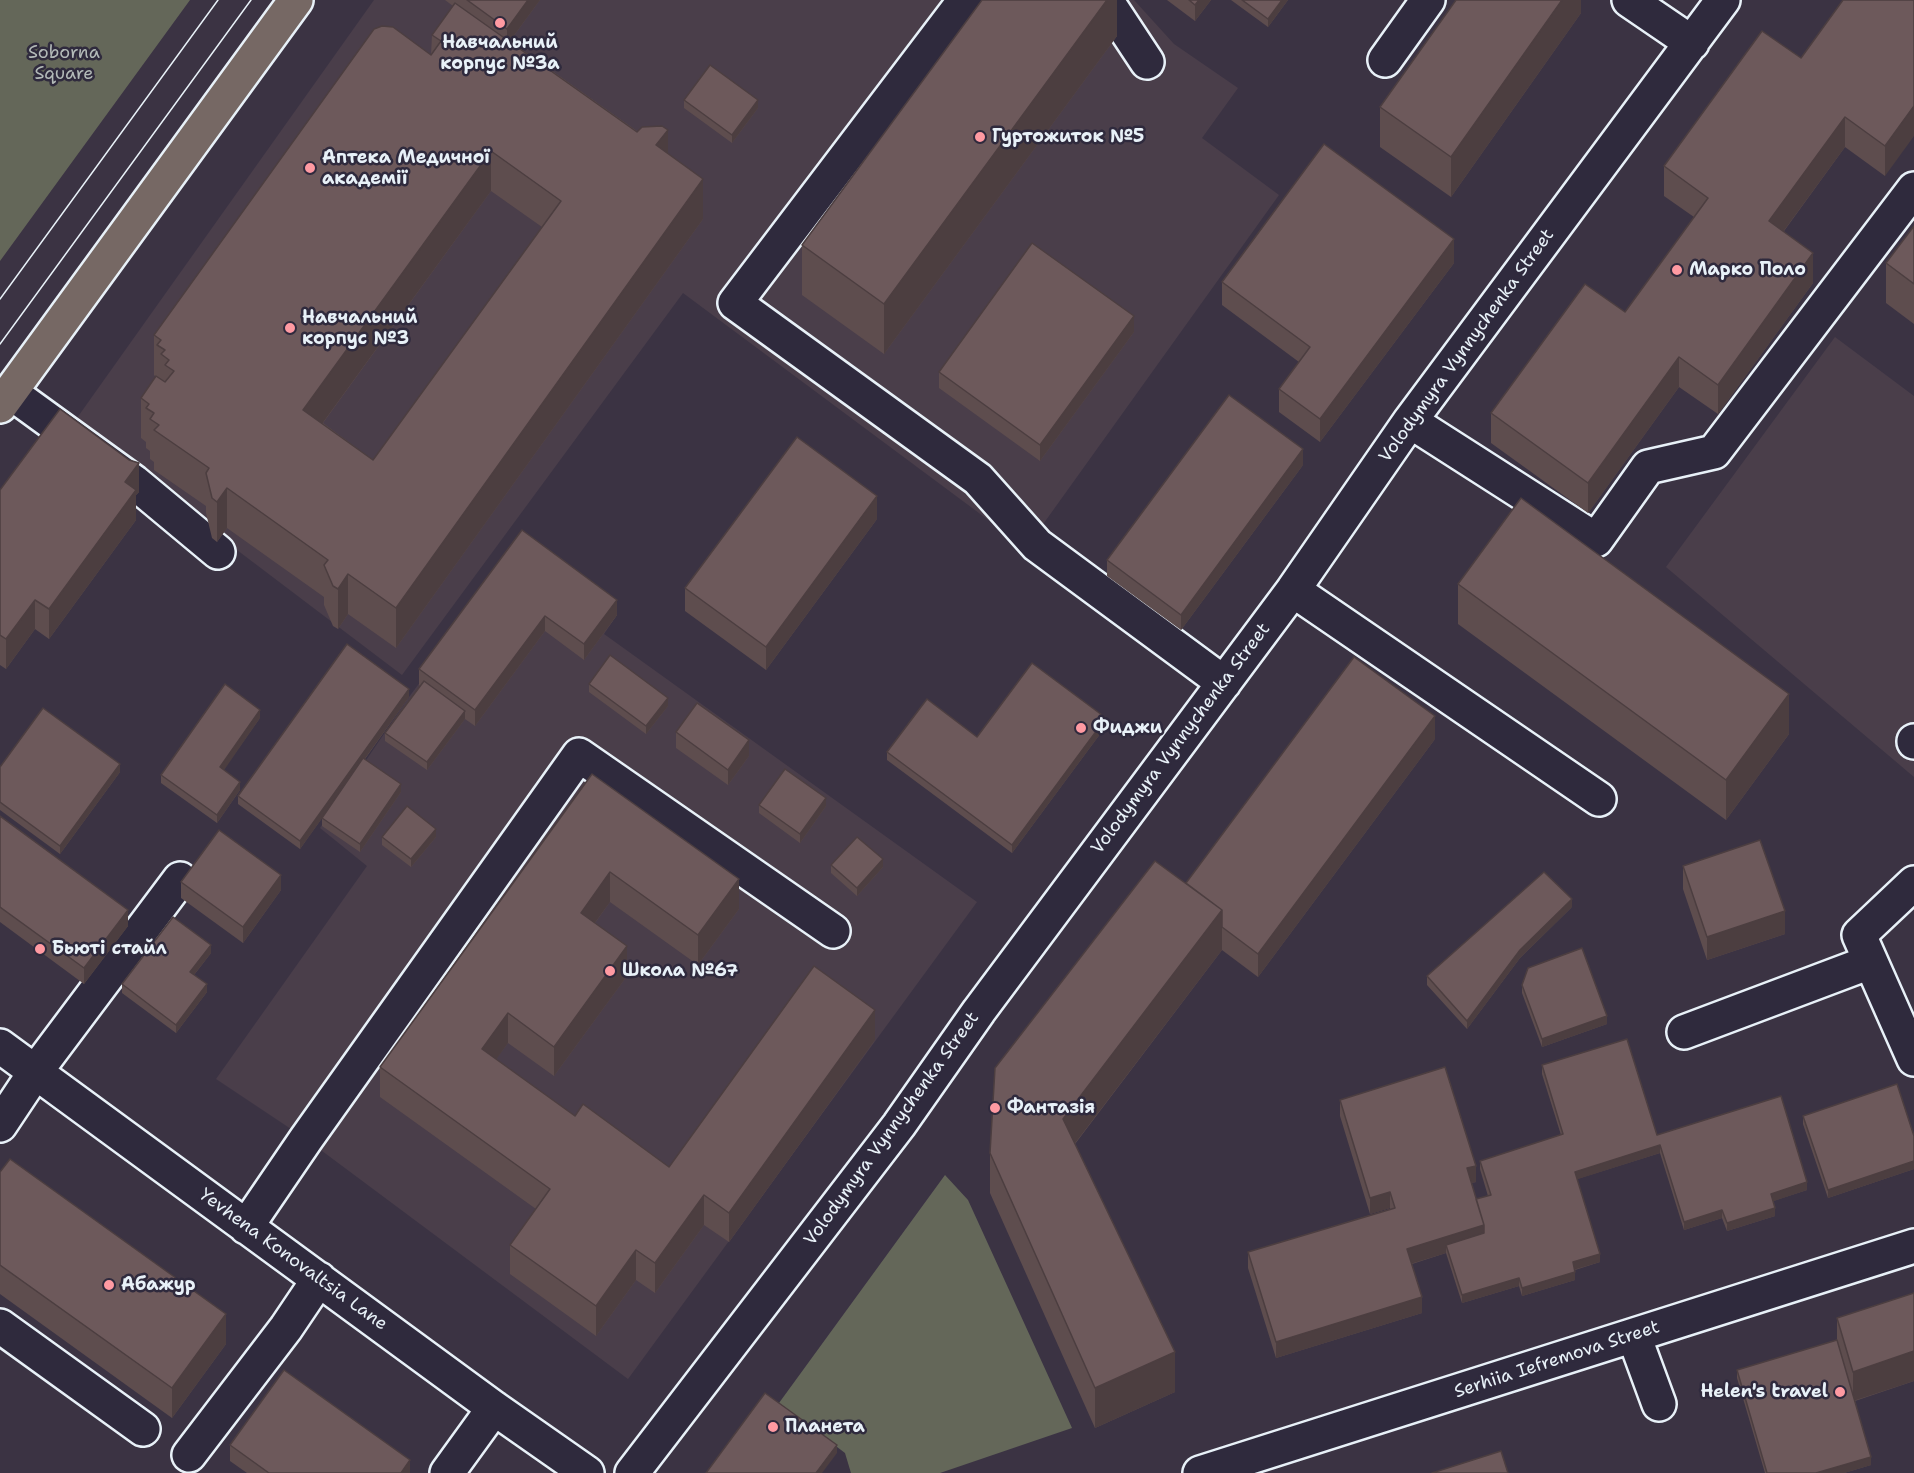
<!DOCTYPE html>
<html>
<head>
<meta charset="utf-8">
<style>
  body { margin:0 }
  canvas { display:block; background:#3b3343 }
</style>
</head>
<body>
<canvas width="1914" height="1473"></canvas>
<script>
const ctx = document.querySelector('canvas').getContext('2d');
ctx.lineJoin = 'round';
function fill(path, color) {
  ctx.fillStyle = color;
  ctx.fill(path, 'evenodd');
}
function strokePath(path, color, width, dash) {
  ctx.strokeStyle = color;
  ctx.lineWidth = width;
  ctx.lineCap = dash ? 'butt' : 'round';
  ctx.setLineDash(dash || []);
  ctx.stroke(path);
}
function write(font, color, halo, rows, align = 'center') {
  ctx.font = font + ' "Shantell Sans",sans-serif';
  ctx.lineWidth = 5;
  ctx.setLineDash([]);
  ctx.textBaseline = 'middle';
  ctx.strokeStyle = halo;
  ctx.fillStyle = color;
  for (const [text, x, y, turn = 0] of rows) {
    ctx.save();
    ctx.translate(x, y);
    ctx.rotate((+turn || 0) * Math.PI / 180);
    ctx.textAlign = isNaN(turn) ? turn : align;
    if (halo) ctx.strokeText(text, 0, 0);
    ctx.fillText(text, 0, 0);
    ctx.restore();
  }
}
fill(new Path2D(`
  M 374,0 L 1134,0 L 1174,44 L 1238,88 L 1202,138 L 1279,195 L 1026,548 L 683,293 L 402,675 L 72,425 Z
  M 1835,337 L 1914,396 L 1914,777 L 1666,567 Z
  M 522,546 L 617,615 L 604,634 L 977,902 L 628,1379 L 306,1139 L 216,1079 L 367,866 L 320,828 L 409,697 Z`), '#4a3e4a');
fill(new Path2D(`
  M 0,0 L 190,0 L 0,261 Z
  M 945,1175 L 968,1200 L 1072,1428 L 940,1473 L 851,1473 L 845,1453 L 779,1403 Z`), '#646759');
const minor = new Path2D(`
  M 965,0 L 735,303 L 978,479 L 1037,545 L 1224,683
  M 1106,0 L 1147,62
  M 1629,0 L 1692,43
  M 1385,60 L 1428,0
  M 10,392 L 134,482 L 218,552
  M 1410,421 L 1596,540 L 1648,467 L 1714,452 L 1914,189
  M 1293,590 L 1599,799
  M 1914,742 L 1914,741
  M 1914,883 L 1859,935 L 1914,1059
  M 1684,1032 L 1870,962
  M 0,1046 L 494,1408 L 587,1473
  M 0,1125 L 36,1071 L 180,879
  M 246,1227 L 306,1139 L 579,755 L 833,931
  M 0,1326 L 143,1429
  M 1634,1336 L 1659,1404
  M 189,1455 L 286,1328 L 319,1279
  M 447,1473 L 494,1408
  M 632,1473 L 899,1125 L 979,1011 L 1293,590 L 1410,421 L 1723,0
  M 1200,1473 L 1914,1246`);
const major = new Path2D(`
  M 0,406 L 296,0`);
strokePath(minor, '#e8f1f8', 38);
strokePath(major, '#e8f1f8', 38);
strokePath(minor, '#2f2a3d', 33);
strokePath(major, '#766864', 33);
strokePath(new Path2D(`
  M 0,299 L 218,0
  M 0,344 L 251,0`), '#e8f1f8', 1.5);
fill(new Path2D(`
  M 445,0 L 540,0 L 510,41 L 668,153 L 703,219 L 396,648 L 348,614 L 338,629 L 333,626 L 324,605 L 324,597 L 227,528 L 217,542 L 212,538 L 206,513 L 206,506 L 154,470 L 154,462 L 150,459 L 150,451 L 146,448 L 146,442 L 141,438 L 141,398 L 156,377 L 154,375 L 154,335 L 431,55 L 432,35 L 453,6 ZM 491,191 L 542,227 L 373,460 L 323,423 Z
  M 1117,0 L 1117,36 L 884,354 L 802,295 L 802,245 Z
  M 1167,0 L 1211,0 L 1195,21 Z
  M 1231,0 L 1288,0 L 1268,27 Z
  M 1581,0 L 1581,13 L 1451,197 L 1380,147 L 1380,107 Z
  M 1914,0 L 1885,176 L 1845,147 L 1784,231 L 1813,283 L 1718,414 L 1679,387 L 1588,513 L 1491,443 L 1491,413 L 1625,312 L 1694,217 L 1664,196 L 1664,166 L 1801,58 Z
  M 684,100 L 758,108 L 732,143 L 684,108 Z
  M 1914,226 L 1914,324 L 1886,303 L 1886,263 Z
  M 1454,263 L 1320,442 L 1279,412 L 1279,389 L 1299,362 L 1222,305 L 1222,282 Z
  M 1134,332 L 1040,461 L 939,388 L 939,372 Z
  M 1303,465 L 1181,630 L 1107,576 L 1107,560 Z
  M 0,490 L 139,492 L 136,495 L 136,520 L 49,639 L 35,629 L 6,669 L 0,665 Z
  M 877,519 L 766,670 L 685,611 L 685,588 Z
  M 522,530 L 617,615 L 584,660 L 545,631 L 475,726 L 465,719 L 427,770 L 385,741 L 385,733 L 420,686 L 419,685 L 419,669 Z
  M 1458,584 L 1789,734 L 1726,820 L 1458,624 Z
  M 589,684 L 668,706 L 646,734 L 589,692 Z
  M 409,697 L 365,759 L 401,792 L 360,852 L 322,826 L 322,818 L 300,849 L 238,804 L 238,796 Z
  M 260,718 L 223,770 L 240,790 L 217,823 L 161,783 L 161,775 Z
  M 1106,726 L 1012,853 L 887,760 L 887,752 Z
  M 676,732 L 749,756 L 728,785 L 676,748 Z
  M 1435,739 L 1258,977 L 1222,950 L 1075,1144 L 1175,1392 L 1095,1428 L 990,1193 L 990,1153 L 1186,883 Z
  M 0,767 L 120,772 L 60,854 L 0,810 Z
  M 592,774 L 739,909 L 698,965 L 610,902 L 595,923 L 627,976 L 554,1076 L 508,1043 L 496,1059 L 575,1116 L 669,1167 L 875,1040 L 729,1242 L 704,1225 L 655,1293 L 636,1280 L 596,1336 L 510,1274 L 510,1245 L 536,1209 L 380,1097 L 380,1067 Z
  M 759,805 L 826,806 L 800,843 L 759,813 Z
  M 0,816 L 128,926 L 84,984 L 0,922 Z
  M 382,837 L 436,837 L 411,867 L 382,845 Z
  M 831,865 L 883,867 L 857,896 L 831,873 Z
  M 1683,866 L 1785,934 L 1707,960 L 1683,889 Z
  M 181,882 L 281,890 L 243,943 L 181,898 Z
  M 1572,907 L 1520,958 L 1467,1029 L 1427,985 L 1427,976 Z
  M 211,953 L 194,975 L 207,992 L 176,1033 L 122,993 L 122,984 Z
  M 1522,985 L 1607,1024 L 1542,1047 L 1522,993 Z
  M 1542,1065 L 1657,1135 L 1807,1190 L 1773,1201 L 1775,1216 L 1727,1231 L 1722,1218 L 1684,1230 L 1660,1153 L 1577,1179 L 1600,1262 L 1575,1270 L 1575,1280 L 1522,1296 L 1519,1286 L 1462,1303 L 1446,1253 L 1412,1264 L 1422,1313 L 1276,1358 L 1248,1268 L 1248,1252 L 1390,1209 L 1390,1208 L 1370,1214 L 1340,1116 L 1340,1100 L 1476,1182 L 1471,1183 L 1476,1199 L 1488,1196 L 1480,1169 L 1480,1161 L 1561,1135 L 1542,1074 Z
  M 1803,1116 L 1914,1136 L 1914,1169 L 1828,1198 L 1803,1124 Z
  M 0,1172 L 226,1344 L 172,1418 L 0,1294 Z
  M 1914,1293 L 1914,1381 L 1855,1401 L 1871,1465 L 1844,1473 L 1765,1473 L 1737,1378 L 1737,1370 L 1837,1340 L 1837,1318 Z
  M 230,1445 L 410,1473 L 247,1473 L 230,1461 Z`), '#5e4d4e');
fill(new Path2D(`
  M 528,0 L 540,0 L 507,45 L 507,29 Z
  M 1107,0 L 1117,0 L 1117,36 L 884,354 L 884,304 Z
  M 1199,0 L 1211,0 L 1195,21 L 1195,5 Z
  M 1282,0 L 1288,0 L 1268,27 L 1268,19 Z
  M 1562,0 L 1581,0 L 1581,13 L 1451,197 L 1451,157 Z
  M 758,100 L 758,108 L 732,143 L 732,135 Z
  M 1914,106 L 1914,136 L 1885,176 L 1885,146 Z
  M 1845,117 L 1845,147 L 1769,251 L 1769,221 Z
  M 668,130 L 668,170 L 656,145 Z
  M 491,151 L 491,191 L 303,450 L 303,410 Z
  M 703,179 L 703,219 L 396,648 L 396,608 Z
  M 1454,239 L 1454,263 L 1320,442 L 1320,419 Z
  M 1813,253 L 1813,283 L 1718,414 L 1718,385 Z
  M 1134,316 L 1134,332 L 1040,461 L 1040,445 Z
  M 1679,357 L 1679,387 L 1588,513 L 1588,483 Z
  M 1303,449 L 1303,465 L 1181,630 L 1181,615 Z
  M 139,463 L 139,492 L 136,495 L 136,520 L 49,639 L 49,609 L 125,482 Z
  M 227,488 L 227,528 L 217,542 L 217,502 Z
  M 877,496 L 877,519 L 766,670 L 766,647 Z
  M 348,574 L 348,614 L 338,629 L 338,589 Z
  M 35,600 L 35,629 L 6,669 L 6,639 Z
  M 617,600 L 617,615 L 584,660 L 584,644 Z
  M 545,616 L 545,631 L 475,726 L 475,710 Z
  M 409,689 L 409,697 L 300,849 L 300,841 Z
  M 1789,694 L 1789,734 L 1726,820 L 1726,780 Z
  M 668,698 L 668,706 L 646,734 L 646,726 Z
  M 260,710 L 260,718 L 220,776 L 220,767 Z
  M 465,711 L 465,719 L 427,770 L 427,762 Z
  M 1435,716 L 1435,739 L 1258,977 L 1258,954 Z
  M 1106,718 L 1106,726 L 1012,853 L 1012,845 Z
  M 749,740 L 749,756 L 728,785 L 728,770 Z
  M 120,764 L 120,772 L 60,854 L 60,846 Z
  M 240,782 L 240,790 L 217,823 L 217,815 Z
  M 401,784 L 401,792 L 360,852 L 360,844 Z
  M 826,798 L 826,806 L 800,843 L 800,834 Z
  M 436,829 L 436,837 L 411,867 L 411,859 Z
  M 883,859 L 883,867 L 857,896 L 857,888 Z
  M 610,872 L 610,902 L 581,942 L 581,913 Z
  M 281,875 L 281,890 L 243,943 L 243,927 Z
  M 739,879 L 739,909 L 698,965 L 698,935 Z
  M 1572,899 L 1572,907 L 1520,958 L 1467,1029 L 1467,1021 L 1520,950 Z
  M 128,910 L 128,926 L 84,984 L 84,968 Z
  M 1222,910 L 1222,950 L 1063,1159 L 1063,1119 Z
  M 1785,911 L 1785,934 L 1707,960 L 1707,937 Z
  M 211,945 L 211,953 L 190,980 L 190,972 Z
  M 627,946 L 627,976 L 554,1076 L 554,1047 Z
  M 207,984 L 207,992 L 176,1033 L 176,1025 Z
  M 875,1010 L 875,1040 L 729,1242 L 729,1213 Z
  M 508,1013 L 508,1043 L 482,1079 L 482,1049 Z
  M 1607,1016 L 1607,1024 L 1542,1047 L 1542,1039 Z
  M 1660,1145 L 1660,1153 L 1575,1180 L 1575,1172 Z
  M 1914,1161 L 1914,1169 L 1828,1198 L 1828,1190 Z
  M 1476,1166 L 1476,1182 L 1467,1184 L 1467,1168 Z
  M 1807,1182 L 1807,1190 L 1771,1202 L 1771,1194 Z
  M 1390,1192 L 1390,1208 L 1370,1214 L 1370,1198 Z
  M 704,1195 L 704,1225 L 655,1293 L 655,1263 Z
  M 1775,1208 L 1775,1216 L 1727,1231 L 1727,1223 Z
  M 1722,1210 L 1722,1218 L 1684,1230 L 1684,1222 Z
  M 1484,1225 L 1484,1241 L 1446,1245 L 1446,1253 L 1407,1265 L 1407,1249 Z
  M 636,1250 L 636,1280 L 596,1336 L 596,1306 Z
  M 1600,1254 L 1600,1262 L 1573,1270 L 1573,1262 Z
  M 1575,1272 L 1575,1280 L 1522,1296 L 1522,1288 Z
  M 1519,1278 L 1519,1286 L 1462,1303 L 1462,1295 Z
  M 1422,1297 L 1422,1313 L 1276,1358 L 1276,1342 Z
  M 226,1314 L 226,1344 L 172,1418 L 172,1388 Z
  M 1914,1351 L 1914,1381 L 1853,1401 L 1853,1372 Z
  M 1175,1352 L 1175,1392 L 1095,1428 L 1095,1388 Z
  M 837,1445 L 837,1453 L 822,1473 L 816,1473 Z
  M 1871,1457 L 1871,1465 L 1844,1473 L 1816,1473 Z
  M 410,1460 L 410,1473 L 401,1473 Z`), '#4c3e40');
const building = new Path2D(`
  M 467,0 L 528,0 L 507,29 Z
  M 982,0 L 1107,0 L 884,304 L 802,245 Z
  M 1189,0 L 1199,0 L 1195,5 Z
  M 1242,0 L 1282,0 L 1268,19 Z
  M 1456,0 L 1562,0 L 1451,157 L 1380,107 Z
  M 1843,0 L 1914,0 L 1914,106 L 1885,146 L 1845,117 L 1769,221 L 1813,253 L 1718,385 L 1679,357 L 1588,483 L 1491,413 L 1585,284 L 1625,312 L 1708,198 L 1664,166 L 1762,31 L 1801,58 Z
  M 455,3 L 637,132 L 642,127 L 662,126 L 668,130 L 656,145 L 703,179 L 396,608 L 348,574 L 338,589 L 333,586 L 324,565 L 328,560 L 227,488 L 217,502 L 212,498 L 206,473 L 209,468 L 154,430 L 159,425 L 150,419 L 154,413 L 146,408 L 149,404 L 141,398 L 156,376 L 165,382 L 174,371 L 165,365 L 169,360 L 161,354 L 165,350 L 157,345 L 161,340 L 154,335 L 374,29 L 382,26 L 393,27 L 431,55 L 441,41 L 432,35 ZM 491,151 L 561,201 L 373,460 L 303,410 Z
  M 710,65 L 758,100 L 732,135 L 684,100 Z
  M 1324,144 L 1454,239 L 1320,419 L 1279,389 L 1310,347 L 1222,282 Z
  M 1914,226 L 1914,284 L 1886,263 Z
  M 1032,243 L 1134,316 L 1040,445 L 939,372 Z
  M 1229,395 L 1303,449 L 1181,615 L 1107,560 Z
  M 60,409 L 129,460 L 139,463 L 125,482 L 136,490 L 49,609 L 35,600 L 6,639 L 0,635 L 0,490 Z
  M 797,437 L 877,496 L 766,647 L 685,588 Z
  M 1521,498 L 1789,694 L 1726,780 L 1458,584 Z
  M 522,530 L 617,600 L 584,644 L 545,616 L 475,710 L 419,669 Z
  M 347,644 L 409,689 L 300,841 L 238,796 Z
  M 610,655 L 668,698 L 646,726 L 589,684 Z
  M 1354,657 L 1435,716 L 1258,954 L 1222,927 L 1222,910 L 1186,883 Z
  M 1032,663 L 1106,718 L 1012,845 L 887,752 L 927,699 L 977,737 Z
  M 424,681 L 465,711 L 427,762 L 385,733 Z
  M 225,684 L 260,710 L 220,767 L 240,782 L 217,815 L 161,775 Z
  M 697,703 L 749,740 L 728,770 L 676,732 Z
  M 43,708 L 120,764 L 60,846 L 0,802 L 0,767 Z
  M 363,758 L 401,784 L 360,844 L 322,818 Z
  M 785,769 L 826,798 L 800,834 L 759,805 Z
  M 592,774 L 739,879 L 698,935 L 610,872 L 581,913 L 627,946 L 554,1047 L 508,1013 L 482,1049 L 575,1116 L 583,1104 L 669,1167 L 814,966 L 875,1010 L 729,1213 L 704,1195 L 655,1263 L 636,1250 L 596,1306 L 510,1245 L 550,1189 L 380,1067 Z
  M 407,806 L 436,829 L 411,859 L 382,837 Z
  M 0,816 L 128,910 L 84,968 L 0,907 Z
  M 219,830 L 281,875 L 243,927 L 181,882 Z
  M 857,837 L 883,859 L 857,888 L 831,865 Z
  M 1760,840 L 1785,911 L 1707,937 L 1683,866 Z
  M 1155,861 L 1222,910 L 1063,1119 L 1175,1352 L 1095,1388 L 990,1153 L 995,1068 Z
  M 1544,872 L 1572,899 L 1520,950 L 1467,1021 L 1427,976 Z
  M 173,917 L 211,945 L 190,972 L 207,984 L 176,1025 L 122,984 Z
  M 1582,948 L 1607,1016 L 1542,1039 L 1522,985 L 1528,968 Z
  M 1627,1039 L 1657,1135 L 1781,1096 L 1807,1182 L 1771,1194 L 1775,1208 L 1727,1223 L 1722,1210 L 1684,1222 L 1660,1145 L 1575,1172 L 1600,1254 L 1573,1262 L 1575,1272 L 1522,1288 L 1519,1278 L 1462,1295 L 1446,1245 L 1484,1233 L 1484,1225 L 1476,1199 L 1491,1195 L 1480,1161 L 1563,1134 L 1542,1065 Z
  M 1445,1067 L 1476,1166 L 1467,1168 L 1484,1225 L 1407,1249 L 1422,1297 L 1276,1342 L 1248,1252 L 1395,1208 L 1390,1192 L 1370,1198 L 1340,1100 Z
  M 1897,1084 L 1914,1136 L 1914,1161 L 1828,1190 L 1803,1116 Z
  M 10,1159 L 226,1314 L 172,1388 L 0,1265 L 0,1172 Z
  M 1914,1293 L 1914,1351 L 1853,1372 L 1837,1318 Z
  M 1837,1340 L 1871,1457 L 1816,1473 L 1767,1473 L 1737,1370 Z
  M 284,1370 L 410,1460 L 401,1473 L 269,1473 L 230,1445 Z
  M 765,1393 L 837,1445 L 816,1473 L 706,1473 Z
  M 1501,1451 L 1508,1473 L 1432,1473 Z`);
fill(building, '#6d595b');
strokePath(building, '#4c3e40', 1.5);
for (const [x, y, r, color] of [
  [500,23,6,"#ff9aa2"],
  [980,137,6,"#ff9aa2"],
  [310,168,6,"#ff9aa2"],
  [1677,270,6,"#ff9aa2"],
  [290,328,6,"#ff9aa2"],
  [1081,728,6,"#ff9aa2"],
  [40,949,6,"#ff9aa2"],
  [610,971,6,"#ff9aa2"],
  [995,1108,6,"#ff9aa2"],
  [109,1285,6,"#ff9aa2"],
  [1840,1392,6,"#ff9aa2"],
  [773,1427,6,"#ff9aa2"]
]) {
  const dot = new Path2D();
  dot.arc(x, y, r, 0, 2 * Math.PI);
  ctx.fillStyle = color;
  ctx.fill(dot);
  strokePath(dot, '#2f2a3d', 2);
}
write('bold 18px', '#e8f1f8', '#2f2a3d', [
  ["Навчальний",500,43,"center"],
  ["корпус №3а",500,64,"center"],
  ["Гуртожиток №5",992,137],
  ["Аптека Медичної",322,158],
  ["академії",322,179],
  ["Марко Поло",1689,270],
  ["Навчальний",302,318],
  ["корпус №3",302,339],
  ["Фиджи",1093,728],
  ["Бьюті стайл",52,949],
  ["Школа №67",622,971],
  ["Фантазія",1007,1108],
  ["Абажур",121,1285],
  ["Helen's travel",1828,1392,"right"],
  ["Планета",785,1427]
], 'left');
write('18px', '#b3bab8', '#2f2a3d', [
  ["Soborna",64,53],
  ["Square",64,74]
]);
write('18px', '#e8f1f8', '#2f2a3d', [
  ["Volodymyra Vynnychenka Street",1467,346,-54],
  ["Volodymyra Vynnychenka Street",1181,739,-53],
  ["Volodymyra Vynnychenka Street",892,1129,-54],
  ["Yevhena Konovaltsia Lane",293,1260,36],
  ["Serhiia Iefremova Street",1557,1360,-18]
]);
</script>
</body>
</html>
